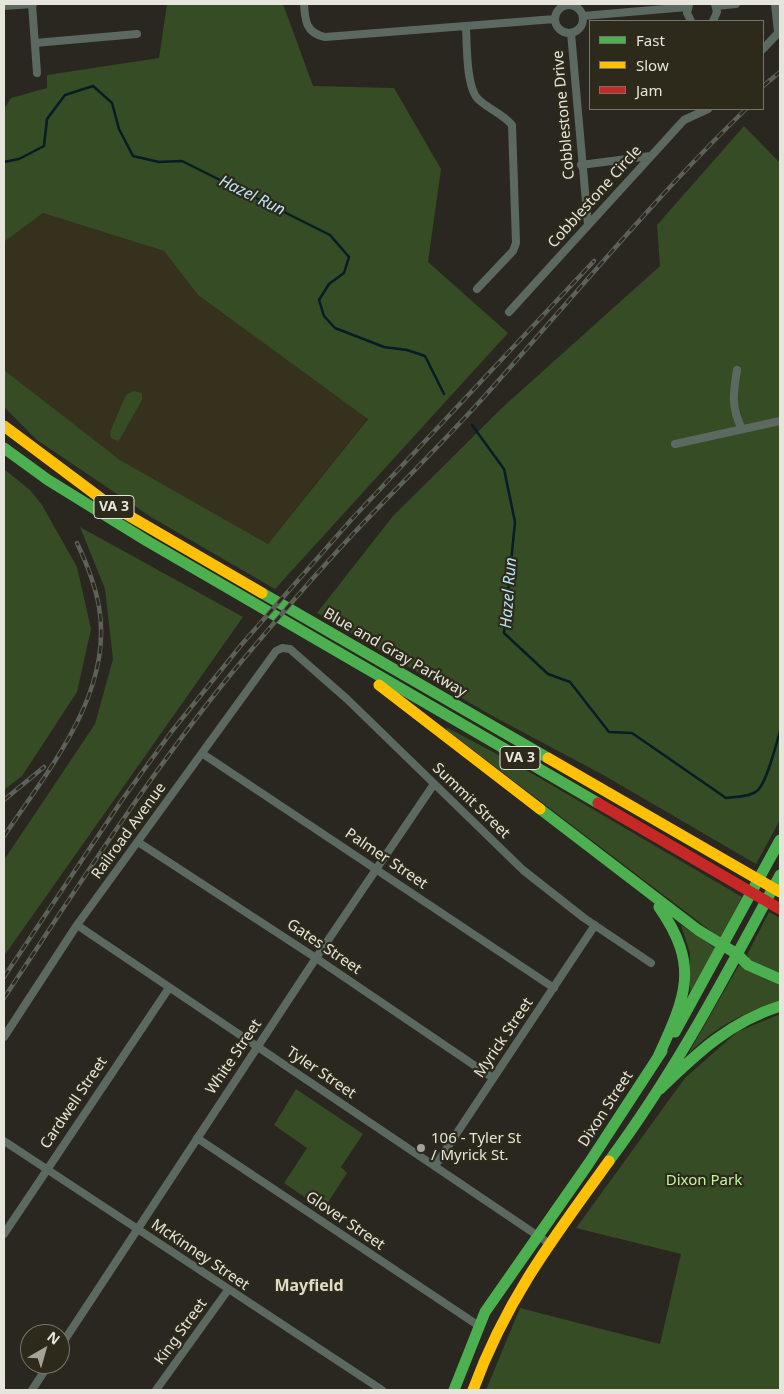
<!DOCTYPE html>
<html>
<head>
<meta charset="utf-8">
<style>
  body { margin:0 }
  #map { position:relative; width:784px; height:1394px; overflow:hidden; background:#29271f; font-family:"Noto Sans",sans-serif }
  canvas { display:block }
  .frame { position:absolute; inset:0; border:5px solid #e6e5db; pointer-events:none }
  .legend { position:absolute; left:589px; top:20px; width:175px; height:90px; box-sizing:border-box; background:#2d2a1b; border:1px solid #777568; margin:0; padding:6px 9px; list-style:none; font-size:15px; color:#e6e5db }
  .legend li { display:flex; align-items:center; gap:10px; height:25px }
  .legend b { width:25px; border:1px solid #777568 }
  .north { position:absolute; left:20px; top:1324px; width:50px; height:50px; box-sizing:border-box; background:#2d2a1b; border:1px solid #777568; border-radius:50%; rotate:38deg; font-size:14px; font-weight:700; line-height:20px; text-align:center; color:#e6e5db }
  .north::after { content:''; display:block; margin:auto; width:18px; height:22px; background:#a4a299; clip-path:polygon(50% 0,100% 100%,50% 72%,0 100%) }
</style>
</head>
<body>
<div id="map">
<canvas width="784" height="1394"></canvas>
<div class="frame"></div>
<ul class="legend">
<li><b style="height:6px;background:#4caf50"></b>Fast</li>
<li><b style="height:6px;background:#ffc107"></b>Slow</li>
<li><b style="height:6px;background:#c62828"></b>Jam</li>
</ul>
<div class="north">N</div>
</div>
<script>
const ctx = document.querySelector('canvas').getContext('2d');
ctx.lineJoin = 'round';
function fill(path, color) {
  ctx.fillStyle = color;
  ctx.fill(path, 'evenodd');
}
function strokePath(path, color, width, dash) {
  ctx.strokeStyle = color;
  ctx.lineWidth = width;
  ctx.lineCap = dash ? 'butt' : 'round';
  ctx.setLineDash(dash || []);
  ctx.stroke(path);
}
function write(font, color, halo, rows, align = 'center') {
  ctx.font = font + ' "Noto Sans",sans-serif';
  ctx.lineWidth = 4.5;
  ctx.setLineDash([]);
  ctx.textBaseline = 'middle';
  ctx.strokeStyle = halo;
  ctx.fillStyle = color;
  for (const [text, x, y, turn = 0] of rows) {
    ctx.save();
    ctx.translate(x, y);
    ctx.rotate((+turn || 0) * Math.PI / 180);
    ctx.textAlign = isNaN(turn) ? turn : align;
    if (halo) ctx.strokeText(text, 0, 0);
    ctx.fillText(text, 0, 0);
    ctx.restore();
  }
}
fill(new Path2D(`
  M 43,213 L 164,251 L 198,295 L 368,418 L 268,544 L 120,460 L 4,371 L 4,242 Z`), '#35311c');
fill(new Path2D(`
  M 167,4 L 283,4 L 313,86 L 394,88 L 441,169 L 428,262 L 508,333 L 275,589 L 151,517 L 37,440 L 4,407 L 4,370 L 120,460 L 268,544 L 368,419 L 198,295 L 164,251 L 43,213 L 4,242 L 4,109 L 11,98 L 47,88 L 47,75 L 159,58 Z
  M 744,126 L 780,163 L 780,820 L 756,864 L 605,776 L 487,713 L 317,613 L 393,516 L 504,406 L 660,266 L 657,225 Z
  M 134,391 L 142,393 L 142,400 L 121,437 L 118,441 L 111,438 L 110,432 L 126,395 Z
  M 4,469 L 30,490 L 42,505 L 77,567 L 91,629 L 77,692 L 22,776 L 4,790 Z
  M 80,527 L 243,617 L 4,956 L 4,860 L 95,724 L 113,659 L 105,589 Z
  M 446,727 L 521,767 L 742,897 L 720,938 L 447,730 Z
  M 769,912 L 780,918 L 780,973 L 748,959 L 749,956 L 747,955 Z
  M 681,925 L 715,948 L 690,993 L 690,953 Z
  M 739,965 L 780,982 L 780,1000 C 742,1014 718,1025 688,1054 Z
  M 780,1014 L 780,1390 L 486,1390 L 520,1308 L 660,1344 L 681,1254 L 576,1228 L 685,1078 L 737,1032 Z
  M 296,1089 L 363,1134 L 341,1167 L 347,1173 L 323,1210 L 284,1183 L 307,1148 L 274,1125 Z`), '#364c25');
strokePath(new Path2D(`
  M 4,162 L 19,159 L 44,146 L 47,119 L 65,95 L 93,86 L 112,103 L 119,129 L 133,156 L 159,162 L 182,161 L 330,235 L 349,257 L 344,273 L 329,284 L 319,300 L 324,316 L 335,328 L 384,347 L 407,350 L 425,356 L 444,394
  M 472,425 L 504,469 L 515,522 L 504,633 L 548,674 L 570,682 L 609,732 L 632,733 L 726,798 C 736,797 749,797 757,791 C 767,783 776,744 780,731`), '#061d25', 2.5);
strokePath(new Path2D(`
  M 32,4 L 37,73
  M 304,4 C 305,21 306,33 325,37 L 555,19
  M 775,4 L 778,32
  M555 19a14 14 0 1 1 28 0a14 14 0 1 1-28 0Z
  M 689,5 L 687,13 L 691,21
  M 4,6 L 33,4
  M 716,6 L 736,4
  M 583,16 L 687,7
  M 713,21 L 717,12 L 715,4
  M 466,27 C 467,44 466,87 478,99 C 488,109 502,113 512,125 L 516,243 L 513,251 L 477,289
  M 571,33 L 588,225
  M 35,43 L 137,34
  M 763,49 L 780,31
  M 581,165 L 650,156
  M 509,312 L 684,120 L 708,109
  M 737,370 C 733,393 731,408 742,429
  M 675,444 L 780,421
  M 203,754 L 554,988
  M 138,842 L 316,958 L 493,1078
  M 77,925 L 550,1244
  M 4,1037 L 77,925 L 276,651 L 282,648 L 290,649 L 347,699 L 523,870 L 584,918 L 651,963
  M 197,1138 L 479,1326
  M 4,1141 L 382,1390
  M 435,1166 L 595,925
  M 4,1234 L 169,988
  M 60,1347 L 316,958 L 434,784
  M 32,1390 L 49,1364
  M 156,1390 L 228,1290`), '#5b6960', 8);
strokePath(new Path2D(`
  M 4,448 L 48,480 L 147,541 L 598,803
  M 262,593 L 548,758
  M 540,809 L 698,930 L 737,954 L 748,965 L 780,979
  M 675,1032 L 780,840
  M 658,1057 C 686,996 700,966 659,907
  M 660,1089 C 697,1053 730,1022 780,1006
  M 609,1161 C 676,1071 727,973 780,875
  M 454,1390 L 485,1312 L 589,1163 L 662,1051`), '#4caf50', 11);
strokePath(new Path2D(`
  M 4,426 L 107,503 L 262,593
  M 379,685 L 540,809
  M 548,758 L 780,892
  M 473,1390 C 506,1300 553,1238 609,1161`), '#ffc107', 11);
strokePath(new Path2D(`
  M 598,803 L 780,909`), '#c62828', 11);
const rail = new Path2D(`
  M 763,86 L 780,72
  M 4,800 L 44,767
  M 4,836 C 48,770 114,693 99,607 C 95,584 87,564 77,543
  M 4,977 L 122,800 L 172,731 L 242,644 L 351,520 L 594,261
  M 4,998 C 77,888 148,776 231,674 C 271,626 312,578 354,533 C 399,485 447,439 491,389 C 575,295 655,197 746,109`);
strokePath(rail, '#5c6159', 4.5);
strokePath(rail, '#2d2a1b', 2.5, [8]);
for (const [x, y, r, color] of [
  [421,1148,5,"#a4a299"]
]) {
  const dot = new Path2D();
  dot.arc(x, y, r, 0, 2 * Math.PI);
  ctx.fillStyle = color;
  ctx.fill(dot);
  strokePath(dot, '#2d2a1b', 2);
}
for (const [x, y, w] of [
  [114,507,40],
  [520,758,40]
]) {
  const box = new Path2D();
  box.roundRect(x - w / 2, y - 11.5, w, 23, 4);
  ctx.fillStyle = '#2d2a1b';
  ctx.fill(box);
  strokePath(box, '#e6e5db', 1);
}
write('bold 14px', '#e6e5db', null, [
  ["VA 3",114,507],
  ["VA 3",520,758]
]);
write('15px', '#e6e5db', '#2d2a1b', [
  ["Cobblestone Drive",564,115,-95],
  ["Cobblestone Circle",595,197,-48],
  ["Blue and Gray Parkway",395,653,30],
  ["Summit Street",471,801,44],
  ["Railroad Avenue",129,831,-54],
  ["Palmer Street",386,859,34],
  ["Gates Street",324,947,34],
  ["Myrick Street",504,1038,-56],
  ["White Street",234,1057,-56],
  ["Tyler Street",321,1073,34],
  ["Cardwell Street",74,1103,-56],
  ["Dixon Street",606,1109,-57],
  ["Glover Street",345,1221,34],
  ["McKinney Street",200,1255,34],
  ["King Street",181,1332,-54]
]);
write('15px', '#e6e5db', '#2d2a1b', [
  ["106 - Tyler St",431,1139],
  ["/ Myrick St.",431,1156]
], 'left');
write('15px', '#c2f5a1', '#2d2a1b', [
  ["Dixon Park",704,1181]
]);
write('italic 16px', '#bae3f4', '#2d2a1b', [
  ["Hazel Run",252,196,26],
  ["Hazel Run",509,593,-86]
]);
write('bold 16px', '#e0dcc9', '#2d2a1b', [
  ["Mayfield",309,1286]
]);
</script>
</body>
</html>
